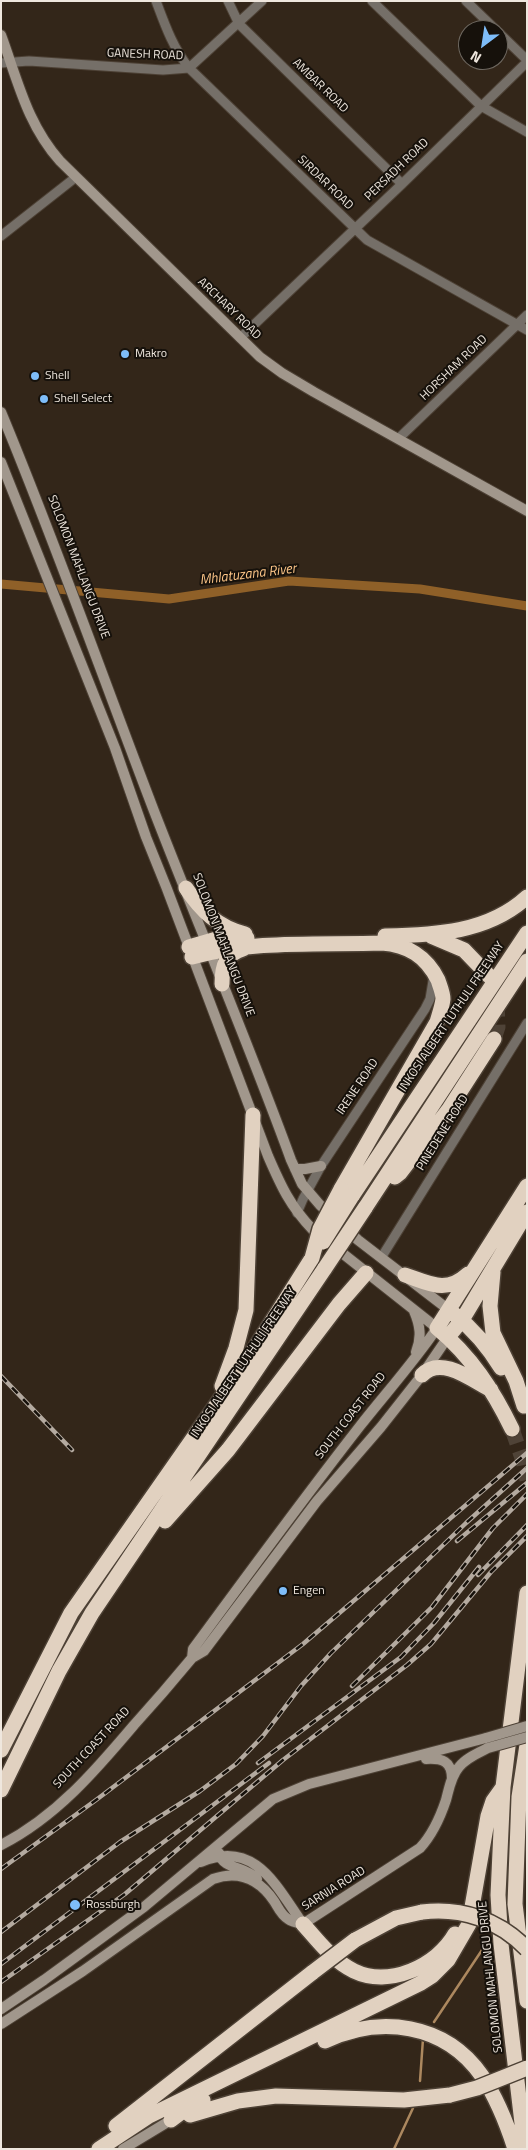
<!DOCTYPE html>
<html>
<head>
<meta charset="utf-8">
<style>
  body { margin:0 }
  #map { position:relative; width:528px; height:2150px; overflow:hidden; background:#332619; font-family:"Titillium Web",sans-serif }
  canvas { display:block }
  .frame { position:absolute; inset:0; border:2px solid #efe7de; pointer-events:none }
  .north { position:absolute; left:458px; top:20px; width:50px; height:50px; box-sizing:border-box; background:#16110b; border:1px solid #6d675f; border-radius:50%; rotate:211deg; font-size:14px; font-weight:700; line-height:20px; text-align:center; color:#efe7de }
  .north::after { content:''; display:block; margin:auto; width:18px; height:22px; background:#7ebdf9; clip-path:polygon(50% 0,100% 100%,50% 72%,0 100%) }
</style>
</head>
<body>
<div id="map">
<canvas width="528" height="2150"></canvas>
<div class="frame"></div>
<div class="north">N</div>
</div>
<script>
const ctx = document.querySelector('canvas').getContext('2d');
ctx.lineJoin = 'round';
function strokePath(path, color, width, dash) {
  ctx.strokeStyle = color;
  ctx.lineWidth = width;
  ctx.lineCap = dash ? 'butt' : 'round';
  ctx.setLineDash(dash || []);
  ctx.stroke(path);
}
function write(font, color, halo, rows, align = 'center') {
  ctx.font = font + ' "Titillium Web",sans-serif';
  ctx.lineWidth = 4;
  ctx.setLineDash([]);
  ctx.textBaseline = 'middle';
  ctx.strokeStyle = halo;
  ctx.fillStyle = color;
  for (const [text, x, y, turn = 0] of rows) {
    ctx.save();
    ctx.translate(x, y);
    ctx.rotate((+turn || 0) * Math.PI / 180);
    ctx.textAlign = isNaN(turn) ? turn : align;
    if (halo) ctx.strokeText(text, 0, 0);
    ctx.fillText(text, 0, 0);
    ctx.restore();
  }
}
strokePath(new Path2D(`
  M 434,2022 L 482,1950
  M 420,2081 L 423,2039
  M 394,2149 L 413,2108`), '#ac885f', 2.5);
strokePath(new Path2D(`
  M 1,584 L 169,599 L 289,581 L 420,589 L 527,606`), '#8f6028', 9);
strokePath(new Path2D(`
  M 494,1039 L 498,1027 L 497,999
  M 512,1429 L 523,1461 L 527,1480`), '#4f4337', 15, [15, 8]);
const street = new Path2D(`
  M 156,1 C 165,25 173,48 189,68 L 367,240 L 527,330
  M 228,1 L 239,24 L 402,184
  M 372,1 L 481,106 L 527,132
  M 466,1 L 496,30
  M 498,32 L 527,60
  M 1,63 L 29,61 L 163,70 L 189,68 L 262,1
  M 1,236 L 76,177
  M 240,338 L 402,184 L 527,62
  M 398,439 L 527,315
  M 297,1213 L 303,1199 L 321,1166 L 425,1009 L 430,999 L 434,975
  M 381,1258 L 527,1023`);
const secondary = new Path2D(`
  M 1,35 C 18,81 27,124 60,161 L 260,357 L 282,373 L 314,392 L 527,511
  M 1,412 C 56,544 103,678 154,811 C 199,927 248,1042 291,1160 L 302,1184 L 320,1205 L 358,1240 L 449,1310
  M 1,462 L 115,748 L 146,837 L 167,889 L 268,1156 C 281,1186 290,1206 313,1230 L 437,1328 C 414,1362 386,1393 360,1426 C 303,1499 248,1574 193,1649 L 192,1658
  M 295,1169 L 305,1169 L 321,1166
  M 414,1311 C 420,1325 422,1337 416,1352
  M 426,1759 C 442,1758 452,1761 452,1779
  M 1,1845 C 56,1817 96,1770 134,1725 C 154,1703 173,1681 192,1658 L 204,1651 L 317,1501 L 381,1427 L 422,1375 L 448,1337
  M 219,1853 C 223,1870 246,1866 257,1879
  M 201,1862 C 255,1839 276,1886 303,1924
  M 1,2009 L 44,1980 L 144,1907 L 273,1799 L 309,1784 L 486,1738
  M 1,2024 L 83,1971 L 213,1879 C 239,1870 259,1879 274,1901 C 278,1907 281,1915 288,1919 C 292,1922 298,1923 303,1924 L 420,1848 C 433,1834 440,1818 446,1800 C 449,1789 451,1776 459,1767 C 466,1758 478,1753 488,1748
  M 123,2149 L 171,2120`);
const highway = new Path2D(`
  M 186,888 C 201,911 218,927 245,934
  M 385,936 C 434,935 488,933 527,897
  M 431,936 L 464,950 L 489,976
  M 189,947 L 220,938 L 247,938
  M 192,957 C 253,940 319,945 382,943 C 408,945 426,956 438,980 C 440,986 443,993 443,999 C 442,1007 439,1015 437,1022 L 341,1189
  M 222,984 C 222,966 225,955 243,949
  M 395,1177 L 400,1173 L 449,1109 L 494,1039
  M 352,1196 L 527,933
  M 365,1208 L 527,961
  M 493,1272 L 490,1306 L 493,1333 L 516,1381 L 524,1406
  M 405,1275 C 431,1284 446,1294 468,1274
  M 454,1314 C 473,1329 489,1348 501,1368
  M 448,1337 L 462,1320 L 527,1212
  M 422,1375 C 441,1355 472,1380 491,1390
  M 222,1386 L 236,1348 L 246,1310 L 253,1115
  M 512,1429 C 493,1390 471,1356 437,1328 L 527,1186
  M 165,1521 L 228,1450 L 339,1304 L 366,1273
  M 527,1745 L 519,1797 L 515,1904 L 527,2001
  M 1,1750 L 71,1613 L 245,1364 L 312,1258
  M 1,1790 L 59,1671 L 92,1613 L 325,1268
  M 303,1924 C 318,1941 332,1960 354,1971 C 389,1988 437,1966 455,1934
  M 355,1940 L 396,1918 L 422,1912
  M 325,2041 C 380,2015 445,2023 482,2076 C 496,2097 507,2124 515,2149
  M 190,2115 L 238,2101 L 276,2096 L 404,2100 L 450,2095
  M 171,2120 L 187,2108 L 203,2100
  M 116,2126 L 313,1972
  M 99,2149 L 149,2116 L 421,1983 L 432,1976 L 448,1960 L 469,1924 L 488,1816 L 493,1801 L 503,1787
  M 525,2149 L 501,1944 L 498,1895 L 503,1787 L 527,1593`);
strokePath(street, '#4d4135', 11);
strokePath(secondary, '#4d4135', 12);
strokePath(highway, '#4d4135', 18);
strokePath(street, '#756f68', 9);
strokePath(secondary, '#a1978c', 10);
strokePath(highway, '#e1d1c0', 15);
const rail = new Path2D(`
  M 1,1376 L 72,1450
  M 457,1541 L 527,1483
  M 478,1575 L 527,1525
  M 352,1686 L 432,1607 L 493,1528 L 527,1494
  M 258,1763 L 401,1657 L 434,1623 L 479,1567
  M 1,1869 L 96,1800 L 303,1644 L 527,1453
  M 1,1932 L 120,1842 L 200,1791 L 236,1764 L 263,1736 L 301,1686 L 331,1653 L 466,1523 L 527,1468
  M 1,1964 L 269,1763
  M 1,1982 L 125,1894 L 283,1760 L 407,1665 L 431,1644 L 491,1572 L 527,1536`);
strokePath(rail, '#b4aaa0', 4.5);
strokePath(rail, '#16110b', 2.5, [8]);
const secondaryBridge = new Path2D(`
  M 486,1738 L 527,1726
  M 488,1748 L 527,1737`);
const highwayBridge = new Path2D(`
  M 323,1242 L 352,1196
  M 312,1258 L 320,1229 L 341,1189
  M 325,1268 L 365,1208
  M 422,1912 C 461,1907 499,1920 527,1949
  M 313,1972 L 355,1940
  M 450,2095 L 477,2088 L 527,2068`);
strokePath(secondaryBridge, '#4d4135', 12, []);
strokePath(highwayBridge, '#4d4135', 18, []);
strokePath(secondaryBridge, '#a1978c', 10);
strokePath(highwayBridge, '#e1d1c0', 15);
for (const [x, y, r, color] of [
  [125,354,5,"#7ebdf9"],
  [35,376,5,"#7ebdf9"],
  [44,399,5,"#7ebdf9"],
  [283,1591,5,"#7ebdf9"],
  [75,1905,6,"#7ebdf9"]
]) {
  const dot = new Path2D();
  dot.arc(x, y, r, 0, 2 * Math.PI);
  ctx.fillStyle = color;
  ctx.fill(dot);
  strokePath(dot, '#16110b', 2);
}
write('12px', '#efe7de', '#16110b', [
  ["GANESH ROAD",145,55,2],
  ["AMBAR ROAD",320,86,44],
  ["PERSADH ROAD",397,170,-44],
  ["SIRDAR ROAD",325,183,44],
  ["ARCHARY ROAD",229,309,44],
  ["HORSHAM ROAD",454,368,-44],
  ["SOLOMON MAHLANGU DRIVE",78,567,69],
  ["SOLOMON MAHLANGU DRIVE",223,945,69],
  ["INKOSI ALBERT LUTHULI FREEWAY",452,1017,-56],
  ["IRENE ROAD",358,1087,-56],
  ["PINEDENE ROAD",443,1133,-58],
  ["INKOSI ALBERT LUTHULI FREEWAY",244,1363,-56],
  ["SOUTH COAST ROAD",351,1416,-52],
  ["SOUTH COAST ROAD",92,1748,-47],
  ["SARNIA ROAD",334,1889,-32],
  ["SOLOMON MAHLANGU DRIVE",491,1977,-96]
]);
write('12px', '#efe7de', '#16110b', [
  ["Makro",135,354],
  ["Shell",45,376],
  ["Shell Select",54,399],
  ["Engen",293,1591],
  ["Rossburgh",86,1905]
], 'left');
write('italic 14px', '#fbc487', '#16110b', [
  ["Mhlatuzana River",248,575,-7]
]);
</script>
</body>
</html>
